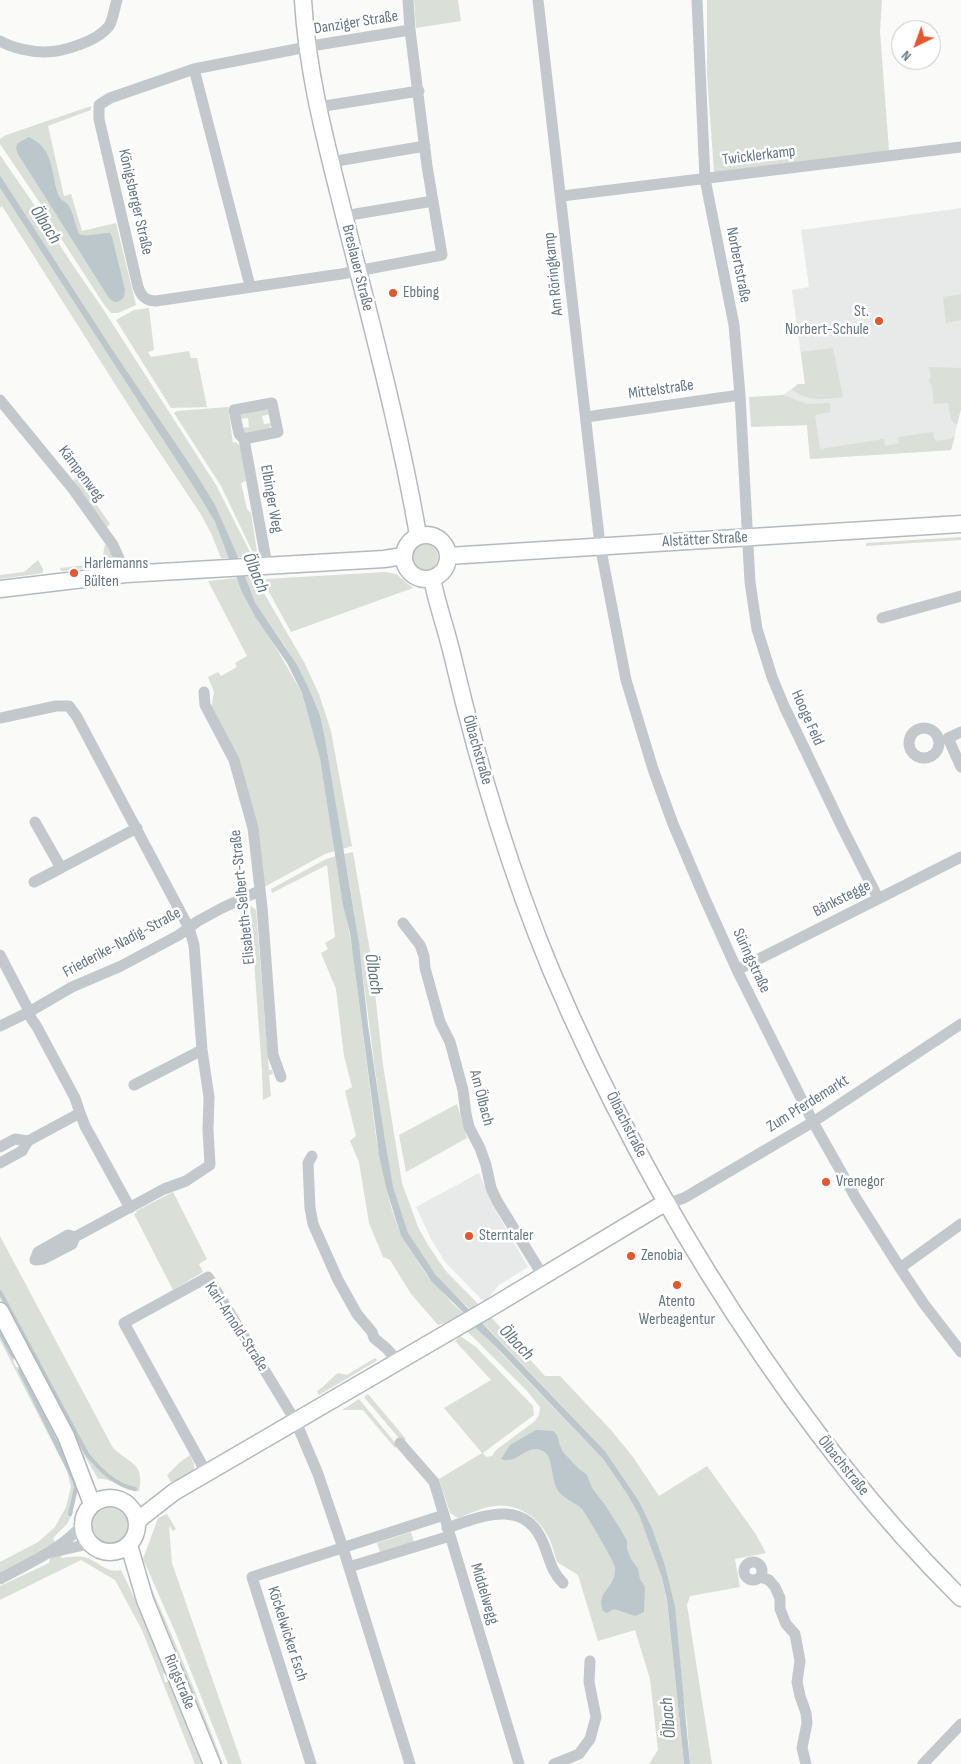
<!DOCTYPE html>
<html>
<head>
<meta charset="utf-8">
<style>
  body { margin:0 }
  #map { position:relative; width:961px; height:1764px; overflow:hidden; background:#fafaf8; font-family:"Sofia Sans Condensed",sans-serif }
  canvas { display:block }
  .north { position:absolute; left:891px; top:20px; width:50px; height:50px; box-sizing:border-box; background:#fff; border:1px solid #c1c8cd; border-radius:50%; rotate:222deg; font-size:14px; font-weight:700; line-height:20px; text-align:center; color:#657683 }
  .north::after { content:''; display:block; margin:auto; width:18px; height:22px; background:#e4572e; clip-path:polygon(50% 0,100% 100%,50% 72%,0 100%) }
</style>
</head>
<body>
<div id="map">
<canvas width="961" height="1764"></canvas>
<div class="north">N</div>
</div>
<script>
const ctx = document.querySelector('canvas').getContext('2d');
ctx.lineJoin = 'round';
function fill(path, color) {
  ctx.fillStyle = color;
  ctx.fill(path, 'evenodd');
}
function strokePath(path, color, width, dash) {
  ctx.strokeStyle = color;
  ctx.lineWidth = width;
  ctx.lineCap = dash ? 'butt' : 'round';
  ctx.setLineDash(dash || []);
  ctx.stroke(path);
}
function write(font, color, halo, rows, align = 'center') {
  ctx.font = font + ' "Sofia Sans Condensed",sans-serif';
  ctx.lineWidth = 5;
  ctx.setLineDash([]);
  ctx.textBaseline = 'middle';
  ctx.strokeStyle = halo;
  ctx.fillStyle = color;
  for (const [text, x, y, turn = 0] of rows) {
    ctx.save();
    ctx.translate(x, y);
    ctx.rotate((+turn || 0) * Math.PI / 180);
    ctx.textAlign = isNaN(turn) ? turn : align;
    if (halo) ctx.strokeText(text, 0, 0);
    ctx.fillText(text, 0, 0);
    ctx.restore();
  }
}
fill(new Path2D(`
  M 961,208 L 961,409 L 951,450 L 810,459 L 807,425 L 786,426 L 783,395 L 798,384 L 805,384 L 792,290 L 809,287 L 801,230 Z
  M 479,1173 L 493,1206 L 528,1267 L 499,1285 L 486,1301 L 481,1299 L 445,1262 L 431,1239 L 416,1207 Z`), '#e8e9e9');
fill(new Path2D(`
  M 414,0 L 458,0 L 461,21 L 416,28 Z
  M 707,0 L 882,0 L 880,31 L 889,151 L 714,172 L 707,75 Z
  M 91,106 L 91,110 L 48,126 L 64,196 L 71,194 L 82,231 L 116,223 L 136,305 L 118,313 L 111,313 L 105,306 L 62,240 L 42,206 L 0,144 L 0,139 L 6,135 Z
  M 0,155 L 33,203 L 70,261 L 103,309 L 216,485 L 251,554 L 248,557 L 238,557 L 193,469 L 112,349 L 0,175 Z
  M 0,188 L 195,489 L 215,522 L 230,558 L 221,558 L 211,533 L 200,513 L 134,414 L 2,206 L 0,208 Z
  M 961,294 L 961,320 L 946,323 L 943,297 Z
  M 149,308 L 154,350 L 148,352 L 151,357 L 189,351 L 191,358 L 197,358 L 207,407 L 171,408 L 116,320 L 134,310 Z
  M 833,348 L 843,397 C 824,399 808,402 792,390 L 798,384 L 805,384 L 801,352 Z
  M 929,367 L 961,368 L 961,409 L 957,425 L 951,420 L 948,403 L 934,404 L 932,386 L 930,384 L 929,379 L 931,377 Z
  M 783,395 L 807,404 L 830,403 L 830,412 L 815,415 L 820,449 L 884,439 L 885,446 L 899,443 L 898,437 L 933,432 L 935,441 L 950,439 L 955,436 L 951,450 L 810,459 L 807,425 L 751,427 L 749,397 Z
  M 228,407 L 233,443 L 236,442 L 240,446 L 246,481 L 241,483 L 247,509 L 251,513 L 257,552 L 253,553 L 221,486 L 174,413 L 177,411 Z
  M 265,408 L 270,412 L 271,414 L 262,416 L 264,424 L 272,423 L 268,431 L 246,434 L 241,428 L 249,427 L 248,418 L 240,419 L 239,417 L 243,411 Z
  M 78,478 L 110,524 L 107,527 L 74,484 L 74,480 Z
  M 961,537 L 961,540 L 866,546 L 866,543 Z
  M412 557a13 13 0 1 1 26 0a13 13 0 1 1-26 0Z
  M 105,544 C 111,549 113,555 113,562 L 111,565 L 61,571 L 60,568 L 96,564 L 103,555 Z
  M 38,560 L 43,569 L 43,573 L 0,579 L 0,575 L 24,572 Z
  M 385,572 L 396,574 L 413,588 L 291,632 L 264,583 L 266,579 Z
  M 254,576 L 304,662 L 319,694 L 331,731 L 352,846 L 343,849 L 325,738 L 320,715 L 310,691 L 285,646 L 255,602 L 246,577 Z
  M 236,578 L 302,693 L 320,759 L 335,851 L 325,854 L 264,887 L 258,834 L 211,709 L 214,692 L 208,677 L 218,672 L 221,676 L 237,667 L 235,663 L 247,656 L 208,581 Z
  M 353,852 L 371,957 L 383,1065 L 402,1183 L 418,1227 L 428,1245 L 445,1270 L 480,1306 L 472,1311 C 447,1288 422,1263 407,1232 C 388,1190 384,1136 378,1091 C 367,1012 359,932 344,854 Z
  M 336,856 L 353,954 L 376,1137 L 386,1188 L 392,1210 L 401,1236 L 426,1274 L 453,1304 L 466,1315 L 459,1319 L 438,1325 L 411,1294 L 390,1260 L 383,1257 L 369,1223 L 359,1162 L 350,1141 L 356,1136 L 345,1091 L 352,1087 L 344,1056 L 336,989 L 321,953 L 328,949 L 325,943 L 335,937 L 327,865 L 272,893 L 271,889 L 326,859 Z
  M 250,905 L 256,910 L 269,1070 L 272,1070 L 273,1074 L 269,1075 L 271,1096 L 263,1100 L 262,1071 Z
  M 457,1104 L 467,1138 L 406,1172 L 399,1135 Z
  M 173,1192 L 207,1259 L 199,1264 L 203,1272 L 173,1290 L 134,1214 L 137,1213 L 136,1211 Z
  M 0,1236 L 113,1448 C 130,1464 145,1463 139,1491 C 124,1493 113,1477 98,1479 L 74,1438 L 0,1299 Z
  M 490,1316 L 545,1376 L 560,1376 L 611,1430 L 633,1457 L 659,1496 L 707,1466 L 755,1533 L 766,1553 L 735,1559 L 740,1587 L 690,1596 L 687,1605 L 712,1764 L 690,1764 L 687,1722 L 664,1562 L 652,1528 L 639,1501 L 605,1451 L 481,1321 Z
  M 0,1324 L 16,1358 L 13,1361 L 16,1367 L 23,1367 L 82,1486 L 77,1489 L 72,1515 L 67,1524 L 53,1538 L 55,1543 L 0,1574 L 0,1562 L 38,1542 L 55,1527 L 66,1507 L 71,1487 L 67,1471 L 0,1340 Z
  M 474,1325 L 603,1459 L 627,1494 L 639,1515 L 662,1578 L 667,1601 L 684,1764 L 649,1764 L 658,1750 L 650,1679 L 635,1630 L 598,1641 L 578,1575 L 557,1562 C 554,1553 552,1542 546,1533 C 537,1516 515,1503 495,1506 C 482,1507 470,1514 458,1518 L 450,1513 L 439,1479 L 482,1453 L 444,1408 L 491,1380 L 455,1341 L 460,1336 L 476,1347 L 533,1406 L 534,1415 L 483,1453 L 486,1457 L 492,1456 L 496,1450 L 535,1421 L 539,1415 L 540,1407 L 527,1391 L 466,1330 Z
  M 375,1358 L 377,1360 L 373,1363 L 319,1395 L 317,1391 C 325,1386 330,1379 338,1373 L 347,1375 Z
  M 368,1394 L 406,1439 L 402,1442 L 364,1397 Z
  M 359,1399 L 397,1445 L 395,1448 L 363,1410 L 342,1410 Z
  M 190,1455 L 194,1464 L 193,1476 L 171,1482 L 167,1475 L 179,1463 Z
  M90 1525a20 20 0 1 1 40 0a20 20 0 1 1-40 0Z
  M 167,1514 L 176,1529 L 173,1531 L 169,1526 L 172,1563 L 242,1764 L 228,1764 L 176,1634 L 143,1559 L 158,1518 Z
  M 411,1532 L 414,1542 L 380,1552 L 377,1543 Z
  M 60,1555 L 62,1558 C 70,1557 79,1555 87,1558 C 99,1562 108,1574 121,1570 L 153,1637 L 167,1670 L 163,1674 L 165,1682 L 173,1682 L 204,1764 L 195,1764 L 142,1630 L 115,1580 L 81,1560 L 0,1600 L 0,1586 L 49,1563 L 50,1557 Z
  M 140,1563 C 170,1629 198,1696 223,1764 L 217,1764 L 168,1640 Z`), '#dadfd7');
fill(new Path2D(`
  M 29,137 C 55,150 50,171 58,194 C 60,201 67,201 70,208 C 74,216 75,225 79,234 C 88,238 100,232 110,233 L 112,237 L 125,290 L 124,297 L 120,301 L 114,302 L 109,298 L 18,154 L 16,148 L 18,143 Z
  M 0,175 L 112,349 L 193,469 L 215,505 L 238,557 L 255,602 L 297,665 L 310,691 L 320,715 L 325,738 L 359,943 L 368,1025 L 385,1141 L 393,1187 L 405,1224 L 408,1233 L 435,1274 L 605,1451 L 639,1501 L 652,1528 L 664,1562 L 675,1607 L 690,1764 L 684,1764 L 667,1600 L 662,1578 L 639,1515 L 627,1494 L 614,1475 L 603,1459 L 500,1351 L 476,1328 L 466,1315 L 432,1282 L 401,1236 L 386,1188 L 379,1155 L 350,933 L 343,905 L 320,759 L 302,693 L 287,663 L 256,618 L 242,592 L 215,522 L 195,489 L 0,188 Z
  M 536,1430 L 553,1431 L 557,1435 L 560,1446 L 563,1452 L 578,1468 L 587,1475 L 592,1488 L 605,1505 L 621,1530 L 627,1541 L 627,1549 L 631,1559 L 638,1569 L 640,1579 L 645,1587 L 644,1612 L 635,1616 L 614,1609 L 607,1613 L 603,1611 C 595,1590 617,1589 615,1567 C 615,1563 584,1510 581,1508 C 574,1502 565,1499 559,1492 C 550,1480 554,1456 543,1451 C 527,1442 518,1465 501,1459 L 510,1445 Z`), '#bbc7cb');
strokePath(new Path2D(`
  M 0,1292 L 87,1454 C 100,1470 115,1485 135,1489
  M 0,1332 L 13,1356
  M 20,1370 L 75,1482 L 76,1488 L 70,1514`), '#bbc7cb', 4);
const secondary = new Path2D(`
  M 303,0 C 307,71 325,139 342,207 C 369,316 399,425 418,535
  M404 557a22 22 0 1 1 44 0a22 22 0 1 1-44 0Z
  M 448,556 L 961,524
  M 432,578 C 437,605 447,631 453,658 C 478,764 509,869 551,970 C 602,1090 664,1206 735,1315 C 802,1418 874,1512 961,1598
  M 0,589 L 126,574 L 384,559 L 403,556
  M 0,1311 L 66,1436 L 92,1504
  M83 1525a27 27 0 1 1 54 0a27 27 0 1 1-54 0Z
  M 137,1523 L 142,1517 L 174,1492 L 490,1308 L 658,1207 L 667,1204
  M 129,1545 L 145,1600 L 212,1764`);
strokePath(secondary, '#b3babf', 19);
strokePath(new Path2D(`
  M 408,0 L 410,30 L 427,166 L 442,255 L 341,274 L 156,301 C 146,301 141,296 138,287 L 99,119 L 99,105 L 110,98 L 194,69 L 317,45 L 410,30
  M 538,0 L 600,545 L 626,680 L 653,769 L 673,824 L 705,899 L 737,970 L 813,1122 L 857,1200 L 900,1268 L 924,1304 L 961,1352
  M 697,0 L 705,179 L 734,325 L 740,395 L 750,582 L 757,629 L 772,677 L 784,706 L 842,827 L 878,898
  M 0,41 C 12,48 31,52 45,52 C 63,52 98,41 109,26 C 114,18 114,8 117,0
  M 194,69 L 250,286
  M 318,107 L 419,91
  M 331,162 L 425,146
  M 562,196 L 961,147
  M 344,216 L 433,201
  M 0,400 L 73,489 L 113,545 L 126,574
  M 586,417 L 740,395
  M 244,439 L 278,432 L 272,403 L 234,410 L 239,434 L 244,439 L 267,565
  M 882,618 L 961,596
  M 204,692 L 205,705 L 234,760 L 253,828 L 262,907 L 273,1055 L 281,1077
  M 0,718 L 56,706 L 69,706 L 77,717 L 189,928 L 194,945 L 202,1050 L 209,1097 L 208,1130 L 210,1165 L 186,1181 L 164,1189 L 75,1237 L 72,1244 L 43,1259 L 35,1260 L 38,1252 L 68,1235 L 75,1237
  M909 743a15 15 0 1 1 30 0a15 15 0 1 1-30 0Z
  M 961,732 L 948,738 L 961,767
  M 35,822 L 61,868 L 137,828
  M 34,882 L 61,868
  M 403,923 L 420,945 L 424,956 L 425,968 L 440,1022 L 450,1042 L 463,1090 L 466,1114 L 469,1127 L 480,1148 L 486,1165 L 491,1188 L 497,1201 L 543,1276
  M 0,955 L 27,1007 L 31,1018 L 37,1027 L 75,1098 L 80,1113 L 28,1141 L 22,1151 L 0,1163
  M 737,970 L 961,857
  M 0,1026 L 29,1012 L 72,987 L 121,966 L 179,935 L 198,921 L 222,908 L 259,891
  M 134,1085 L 202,1050
  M 80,1113 L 85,1126 L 130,1208
  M 0,1147 L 15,1139 L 28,1141
  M 312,1156 L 308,1163 L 310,1208 L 313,1224 L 338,1280 L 357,1314 L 372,1332 L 374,1338 L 386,1348 L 398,1361
  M 667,1204 L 684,1198 L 813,1122 L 961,1024
  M 900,1268 L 961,1224
  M 400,1443 L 434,1482 L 519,1764
  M 207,1474 L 124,1323 L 208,1277 L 296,1422 L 318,1474 L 343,1548 L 410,1764
  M 447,1528 C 482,1516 526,1497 544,1545 C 550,1560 551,1571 563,1583
  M 53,1552 L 84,1545 L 92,1545
  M744 1571a9 9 0 1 1 18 0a9 9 0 1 1-18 0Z
  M 349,1567 L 450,1536
  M 761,1577 L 769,1580 L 775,1587 L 780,1598 L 780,1609 L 786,1624 L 795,1634 L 800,1661 L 797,1682 L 800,1696 L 806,1713 L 807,1723 L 802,1748 L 806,1764
  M 0,1579 C 29,1563 61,1550 83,1524
  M 311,1764 L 252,1577 L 444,1515
  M 554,1764 L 579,1754 L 590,1739 L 596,1717 L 589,1682 L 590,1661
  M 923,1764 L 961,1724`), '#c3c8cc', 11);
strokePath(secondary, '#fff', 16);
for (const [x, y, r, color] of [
  [393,293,5,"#e4572e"],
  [879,321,5,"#e4572e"],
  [74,573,5,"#e4572e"],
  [826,1182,5,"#e4572e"],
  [469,1236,5,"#e4572e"],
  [631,1256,5,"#e4572e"],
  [677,1285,5,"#e4572e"]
]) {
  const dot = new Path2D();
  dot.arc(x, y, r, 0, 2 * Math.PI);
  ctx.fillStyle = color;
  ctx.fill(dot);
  strokePath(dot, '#fff', 2);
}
write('16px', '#657683', '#fff', [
  ["Danziger Straße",356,23,-9],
  ["Twicklerkamp",759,156,-7],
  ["Königsberger Straße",135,202,77],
  ["Norbertstraße",738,265,79],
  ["Breslauer Straße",357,268,76],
  ["Am Röringkamp",554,274,-96],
  ["Mittelstraße",661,390,-8],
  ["Kämpenweg",81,474,53],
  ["Elbinger Weg",271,499,80],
  ["Alstätter Straße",705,540,-3],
  ["Hooge Feld",807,718,66],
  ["Ölbachstraße",477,750,74],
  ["Elisabeth-Selbert-Straße",243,897,-96],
  ["Bänkstegge",842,899,-27],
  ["Friederike-Nadig-Straße",122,943,-28],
  ["Süringstraße",751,961,65],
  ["Am Ölbach",481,1098,75],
  ["Zum Pferdemarkt",808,1104,-32],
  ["Ölbachstraße",626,1125,63],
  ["Karl-Arnold-Straße",236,1327,57],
  ["Ölbachstraße",843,1466,51],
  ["Middelwegg",484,1594,73],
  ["Köckelwicker Esch",287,1634,72],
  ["Ringstraße",179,1682,68]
]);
write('16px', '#657683', '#fff', [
  ["Ebbing",403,293],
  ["St.",869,312,"right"],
  ["Norbert-Schule",869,330,"right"],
  ["Harlemanns",84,564],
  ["Bülten",84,582],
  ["Vrenegor",836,1182],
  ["Sterntaler",479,1236],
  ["Zenobia",641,1256],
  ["Atento",677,1302,"center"],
  ["Werbeagentur",677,1320,"center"]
], 'left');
write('italic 18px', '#60757c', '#fff', [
  ["Ölbach",45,225,57],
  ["Ölbach",255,573,67],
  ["Ölbach",373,974,81],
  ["Ölbach",516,1343,46],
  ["Ölbach",669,1718,-95]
]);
</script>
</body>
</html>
